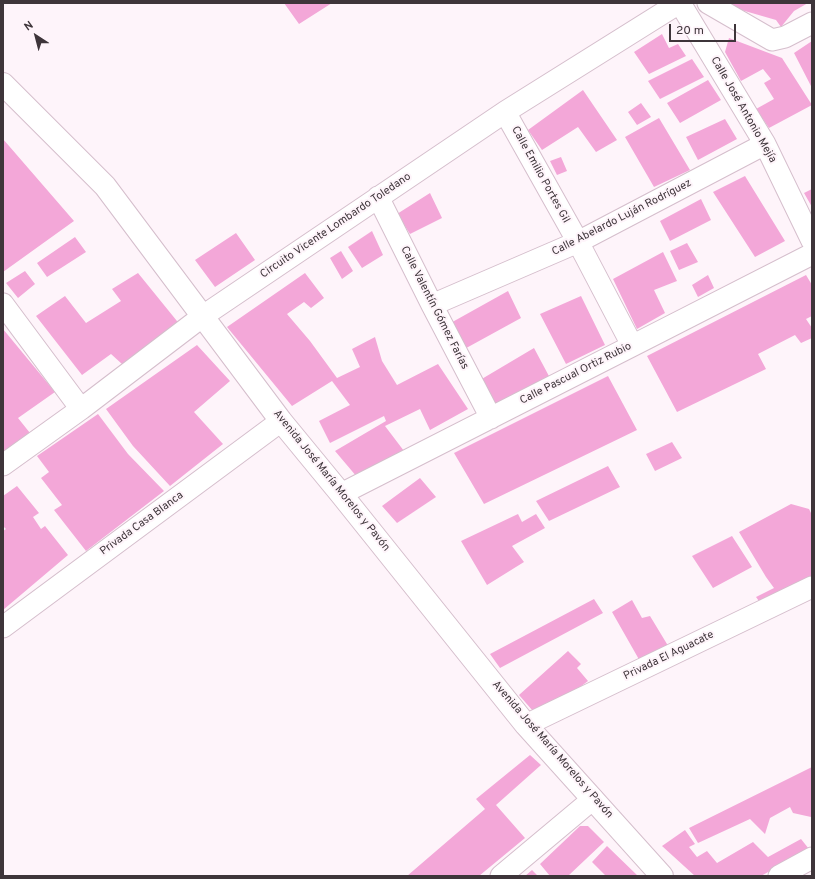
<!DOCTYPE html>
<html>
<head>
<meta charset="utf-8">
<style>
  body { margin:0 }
  #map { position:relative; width:815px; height:879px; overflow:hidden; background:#fef4fa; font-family:Overpass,sans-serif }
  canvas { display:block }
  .frame { position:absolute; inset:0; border:4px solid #3e353a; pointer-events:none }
  .north { position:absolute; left:16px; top:16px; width:40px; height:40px; -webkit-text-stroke:3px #fef4fa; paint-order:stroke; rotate:324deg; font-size:11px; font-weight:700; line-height:16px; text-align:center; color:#3e353a }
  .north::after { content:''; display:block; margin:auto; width:14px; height:18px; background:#3e353a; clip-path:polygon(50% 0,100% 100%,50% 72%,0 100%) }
  .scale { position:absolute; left:669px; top:24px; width:67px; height:18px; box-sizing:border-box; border:2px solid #3e353a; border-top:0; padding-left:5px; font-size:12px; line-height:14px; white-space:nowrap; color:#3e353a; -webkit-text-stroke:3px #fef4fa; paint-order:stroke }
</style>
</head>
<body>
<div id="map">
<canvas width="815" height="879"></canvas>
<div class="frame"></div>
<div class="north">N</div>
<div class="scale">20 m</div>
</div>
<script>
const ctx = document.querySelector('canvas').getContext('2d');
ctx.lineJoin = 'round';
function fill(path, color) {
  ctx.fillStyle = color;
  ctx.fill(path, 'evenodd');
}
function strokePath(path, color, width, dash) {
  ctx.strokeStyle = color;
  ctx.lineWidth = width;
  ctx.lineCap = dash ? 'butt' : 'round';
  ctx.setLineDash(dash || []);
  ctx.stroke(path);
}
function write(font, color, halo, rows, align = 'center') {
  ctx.font = font + ' Overpass,sans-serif';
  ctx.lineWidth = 4;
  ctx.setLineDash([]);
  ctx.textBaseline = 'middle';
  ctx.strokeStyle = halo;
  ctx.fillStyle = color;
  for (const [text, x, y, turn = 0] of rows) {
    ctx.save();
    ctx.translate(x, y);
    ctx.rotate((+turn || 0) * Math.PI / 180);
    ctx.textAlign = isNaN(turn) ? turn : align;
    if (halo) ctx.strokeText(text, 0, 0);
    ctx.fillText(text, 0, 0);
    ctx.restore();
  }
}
fill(new Path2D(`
  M 284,3 L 332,3 L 299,24 Z
  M 717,3 L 808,3 L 794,11 L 781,27 L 776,20 Z
  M 662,34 L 669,48 L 678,44 L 686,56 L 649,74 L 634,52 Z
  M 729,38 L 782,58 L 812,105 L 769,128 L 756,109 L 774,99 L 764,83 L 771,79 L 763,69 L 741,81 L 725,52 Z
  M 812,41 L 812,88 L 794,53 Z
  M 692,59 L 704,77 L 660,99 L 648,81 Z
  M 708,80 L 721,100 L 680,123 L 667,103 Z
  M 583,90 L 617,140 L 596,152 L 578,127 L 542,150 L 528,130 Z
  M 641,103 L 651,117 L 637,125 L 628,112 Z
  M 659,118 L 690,170 L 654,187 L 625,137 Z
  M 725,119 L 737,139 L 698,160 L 686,137 Z
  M 3,139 L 74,221 L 3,272 Z
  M 561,157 L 567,171 L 557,175 L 550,161 Z
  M 745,176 L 785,241 L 755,257 L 713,192 Z
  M 812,189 L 812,207 L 804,193 Z
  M 430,193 L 442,218 L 410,234 L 397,214 Z
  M 701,199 L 711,220 L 670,241 L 660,221 Z
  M 372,231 L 383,255 L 362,268 L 348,247 Z
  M 236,233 L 255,260 L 215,287 L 195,260 Z
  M 75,237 L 86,252 L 47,277 L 37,263 Z
  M 687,243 L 698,262 L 679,270 L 670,251 Z
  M 341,251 L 353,271 L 342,279 L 330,258 Z
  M 663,252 L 677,281 L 654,290 L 665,313 L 637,329 L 613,279 Z
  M 25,271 L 35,284 L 18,298 L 6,283 Z
  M 138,273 L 181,326 L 122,364 L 111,354 L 82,375 L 36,316 L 65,296 L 86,323 L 121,301 L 112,289 Z
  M 305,273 L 324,298 L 311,308 L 304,302 L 287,314 L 310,341 L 337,378 L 360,367 L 352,349 L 375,337 L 382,361 L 397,385 L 438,364 L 468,409 L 430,430 L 420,409 L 385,426 L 404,451 L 357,477 L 335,451 L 386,421 L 384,416 L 330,443 L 319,421 L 350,405 L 332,381 L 292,406 L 227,327 Z
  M 708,275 L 714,288 L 698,297 L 692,285 Z
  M 806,275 L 812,285 L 812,316 L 806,319 L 812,328 L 812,338 L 801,343 L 795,335 L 758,354 L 766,369 L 677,412 L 647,356 Z
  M 508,291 L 521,318 L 459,352 L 447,325 Z
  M 581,296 L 605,345 L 566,364 L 540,314 Z
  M 3,329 L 55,392 L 18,418 L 30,433 L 3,452 Z
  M 197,345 L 230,381 L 194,412 L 223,444 L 170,486 L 133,446 L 106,409 Z
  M 534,348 L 550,378 L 492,412 L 475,383 Z
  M 608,376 L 637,430 L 484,504 L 454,453 Z
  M 98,414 L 128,454 L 164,491 L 86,551 L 54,510 L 62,505 L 41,478 L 49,472 L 37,456 Z
  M 672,442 L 682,458 L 655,471 L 646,454 Z
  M 608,466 L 620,487 L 549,521 L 536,501 Z
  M 420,478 L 436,497 L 397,523 L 382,506 Z
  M 17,486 L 39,513 L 33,517 L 41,529 L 45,526 L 68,555 L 3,610 L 3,531 L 6,529 L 3,526 L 3,496 Z
  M 791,504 L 809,509 L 812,515 L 812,584 L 764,608 L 756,597 L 774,588 L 766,577 L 739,532 Z
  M 518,514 L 522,522 L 536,514 L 545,528 L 512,546 L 524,562 L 487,585 L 461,541 Z
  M 732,536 L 752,567 L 713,588 L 692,556 Z
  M 594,599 L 603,613 L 500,668 L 490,654 Z
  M 632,600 L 642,618 L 650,616 L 670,649 L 641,663 L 612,612 Z
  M 568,651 L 581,664 L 577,668 L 588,681 L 539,718 L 519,695 Z
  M 530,755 L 541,765 L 496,805 L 525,838 L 479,876 L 407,876 L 485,809 L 476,799 Z
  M 812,767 L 812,820 L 811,817 L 793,813 L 790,807 L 770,818 L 765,834 L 750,819 L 698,843 L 689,828 Z
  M 580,826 L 588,826 L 604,842 L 568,876 L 550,876 L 540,864 Z
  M 685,830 L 695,844 L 689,847 L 697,857 L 707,851 L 717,863 L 753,842 L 768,857 L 801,839 L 809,849 L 761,876 L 695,876 L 662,846 Z
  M 607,846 L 638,876 L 606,876 L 592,862 Z
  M 532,870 L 538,876 L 525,876 Z`), '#f3a7d8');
const minor = new Path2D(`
  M 680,3 L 765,144 L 812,241
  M 708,3 L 772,40 L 785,37 L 812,23
  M 505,112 L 578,242 L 632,345
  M 378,197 L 432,305 L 491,418
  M 3,304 L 81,409
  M 432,305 L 578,242 L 765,144
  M 3,465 L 81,409 L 203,316 L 505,112 L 679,3
  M 341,494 C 498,415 655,334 812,254
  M 3,627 L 281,421
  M 526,725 L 812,587
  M 501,876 L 593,799
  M 779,876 L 812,858`);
const secondary = new Path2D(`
  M 3,84 L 105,186 L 281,421 L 341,494 L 526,725 L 662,876`);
strokePath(minor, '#d5becc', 23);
strokePath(secondary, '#d5becc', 24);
strokePath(minor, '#fff', 21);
strokePath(secondary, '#fff', 22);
write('11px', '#3e353a', '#fef4fa', [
  ["Calle José Antonio Mejía",743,110,60],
  ["Calle Emilio Portes Gil",540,175,61],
  ["Calle Abelardo Luján Rodríguez",622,218,-27],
  ["Circuito Vicente Lombardo Toledano",336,226,-34],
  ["Calle Valentín Gómez Farías",434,308,63],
  ["Calle Pascual Ortiz Rubio",576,374,-27],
  ["Avenida José María Morelos y Pavón",331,481,51],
  ["Privada Casa Blanca",142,524,-36],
  ["Privada El Aguacate",669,656,-26],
  ["Avenida José María Morelos y Pavón",552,750,49]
]);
</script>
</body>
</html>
